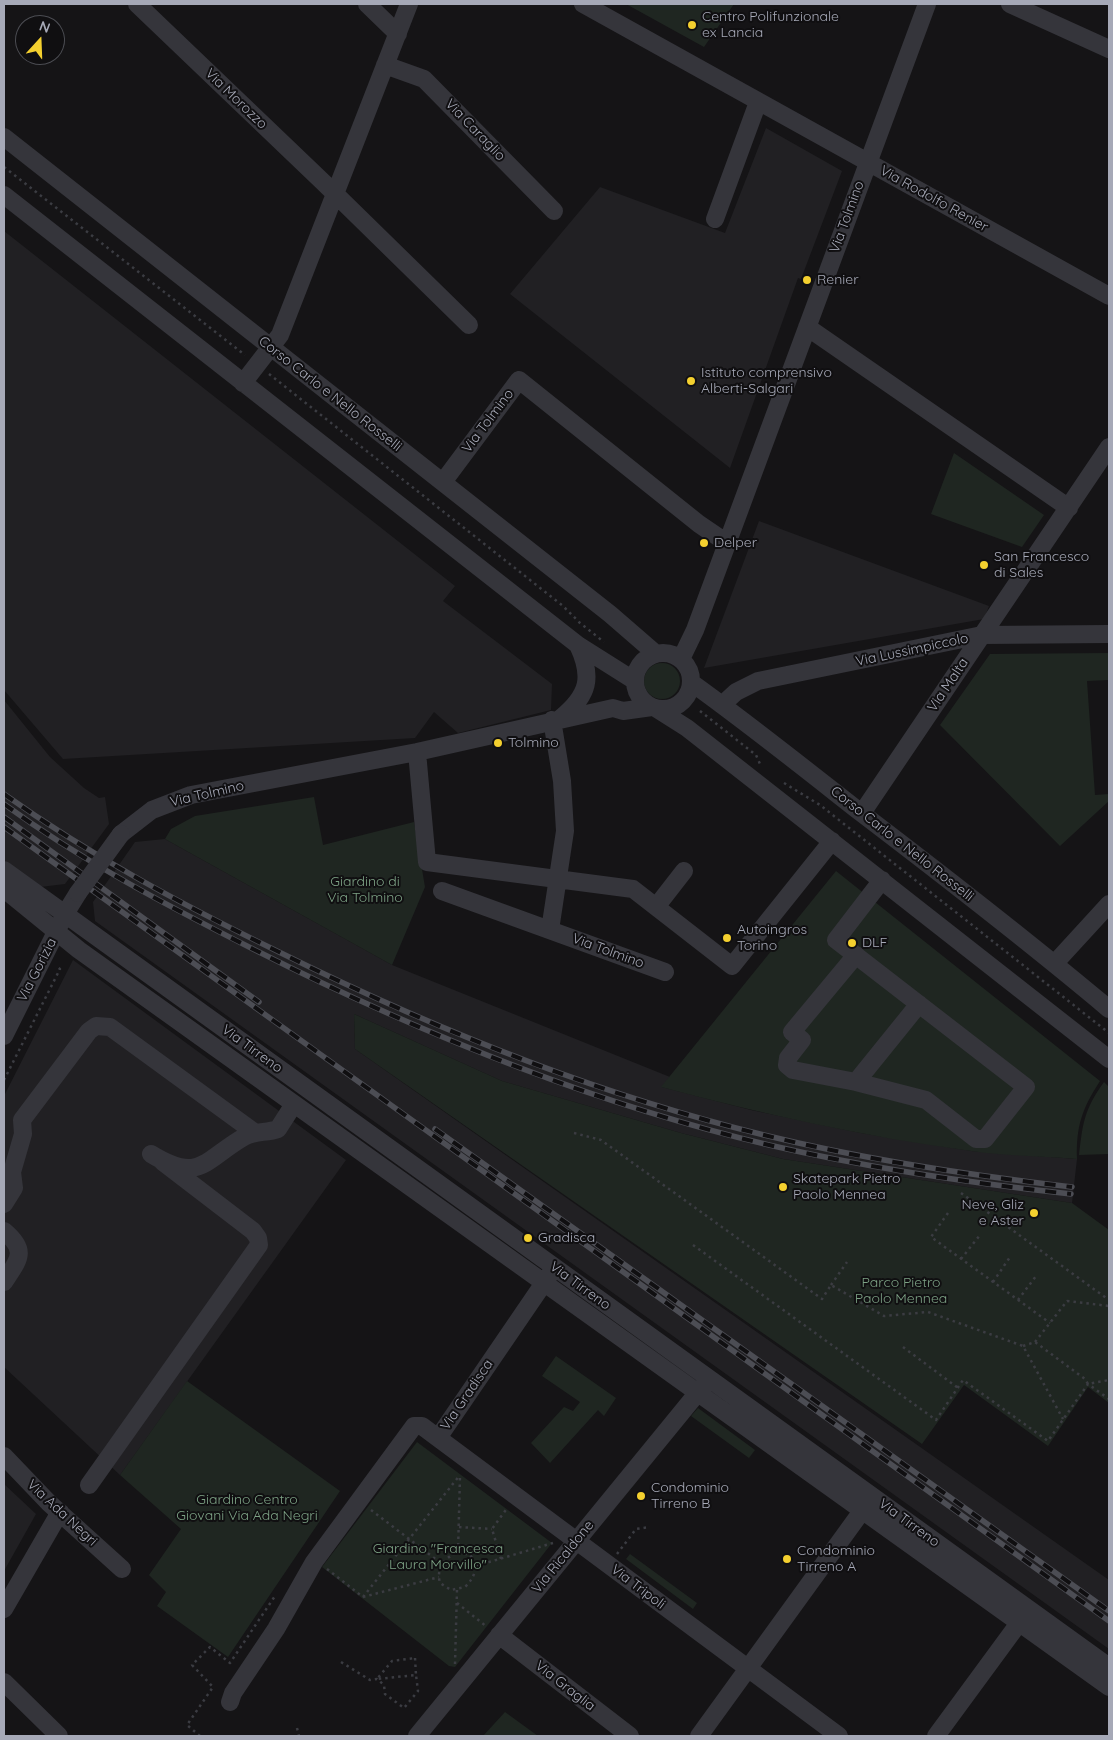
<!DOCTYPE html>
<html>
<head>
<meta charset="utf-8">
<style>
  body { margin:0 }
  #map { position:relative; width:1113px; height:1740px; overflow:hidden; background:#151416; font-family:Quicksand,sans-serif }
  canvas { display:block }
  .frame { position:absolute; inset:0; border:5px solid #a6a9b7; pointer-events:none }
  .north { position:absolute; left:15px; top:15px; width:50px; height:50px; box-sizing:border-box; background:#100f11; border:1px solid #4c4d53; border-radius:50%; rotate:20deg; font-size:14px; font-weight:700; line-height:20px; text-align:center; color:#a6a9b7 }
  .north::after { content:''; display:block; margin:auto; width:18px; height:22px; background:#f4d02f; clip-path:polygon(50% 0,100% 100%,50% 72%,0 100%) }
</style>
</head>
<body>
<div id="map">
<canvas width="1113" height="1740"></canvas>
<div class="frame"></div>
<div class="north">N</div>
</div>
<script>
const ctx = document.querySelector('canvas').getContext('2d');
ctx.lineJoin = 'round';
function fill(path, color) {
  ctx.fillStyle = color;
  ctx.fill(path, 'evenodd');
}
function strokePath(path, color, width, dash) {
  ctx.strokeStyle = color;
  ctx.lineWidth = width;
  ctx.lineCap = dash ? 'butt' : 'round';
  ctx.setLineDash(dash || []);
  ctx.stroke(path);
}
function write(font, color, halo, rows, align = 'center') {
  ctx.font = font + ' Quicksand,sans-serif';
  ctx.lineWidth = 4;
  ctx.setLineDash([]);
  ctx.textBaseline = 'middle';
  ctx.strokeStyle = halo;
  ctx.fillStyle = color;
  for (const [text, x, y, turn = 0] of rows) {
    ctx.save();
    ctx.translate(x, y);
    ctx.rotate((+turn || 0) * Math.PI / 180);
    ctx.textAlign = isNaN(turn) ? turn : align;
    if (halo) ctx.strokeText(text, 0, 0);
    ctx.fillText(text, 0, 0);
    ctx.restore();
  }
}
fill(new Path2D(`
  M 766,128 L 842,171 L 801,279 L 798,278 L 730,468 L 510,294 L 600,187 L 725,233 Z
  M 4,231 L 455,586 L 443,601 L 552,684 L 551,710 L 458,733 L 434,712 L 415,738 L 63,759 L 4,690 Z
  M 759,521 L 989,606 L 984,619 L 704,668 Z
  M 4,700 L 50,757 L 84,788 L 99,798 L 105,797 L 109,824 L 65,884 L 40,887 L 4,860 Z
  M 165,839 L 392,965 L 670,1077 L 662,1087 L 751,1110 L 861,1133 L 972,1151 L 1077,1159 L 1072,1203 L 783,1159 L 681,1133 L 502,1081 L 354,1014 L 355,1049 L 1109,1580 L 1109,1649 L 95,921 L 93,902 L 135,842 Z
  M 73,960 L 346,1160 L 120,1475 L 4,1367 L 4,1096 Z
  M 4,1484 L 36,1514 L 4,1571 Z`), '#212023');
fill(new Path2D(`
  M 626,4 L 734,4 L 704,47 Z
  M 954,453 L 1044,515 L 1022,547 L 931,514 Z
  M 1108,653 L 1109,680 L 1087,681 L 1095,795 L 1109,794 L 1109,801 L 1060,846 L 940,725 L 990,654 Z
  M644 681a18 18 0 1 1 36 0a18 18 0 1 1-36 0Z
  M 314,797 L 323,845 L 414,822 L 425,887 L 392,965 L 165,839 L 171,829 L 195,816 Z
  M 836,871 L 1100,1081 C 1082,1109 1076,1126 1077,1159 C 1042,1156 1006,1156 971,1151 C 866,1137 763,1114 661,1087 Z
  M 354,1014 L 502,1081 L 681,1133 L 783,1159 L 1072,1203 L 1109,1230 L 1109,1403 L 1088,1387 L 1048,1446 L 964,1385 L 922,1444 L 355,1049 Z
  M 1104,1082 L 1109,1087 L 1109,1154 L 1079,1155 C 1083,1122 1084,1110 1104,1082 Z
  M 556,1356 L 616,1398 L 604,1416 L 598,1410 L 550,1463 L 531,1443 L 564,1407 L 573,1411 L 580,1402 L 542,1376 Z
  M 187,1381 L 340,1491 L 228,1657 L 157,1606 L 166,1592 L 149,1575 L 181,1529 L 120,1475 Z
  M 698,1408 L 755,1450 L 749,1458 L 691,1416 Z
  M 417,1442 L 552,1543 L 455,1667 L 449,1666 L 322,1567 Z
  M 630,1554 L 697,1603 L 693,1609 L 626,1559 Z
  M 505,1712 L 538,1736 L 483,1736 Z`), '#1f2621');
strokePath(new Path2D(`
  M 4,167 L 245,355
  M 269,374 L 563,606 L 580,623 L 604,642
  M 700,711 L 756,755 L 760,764
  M 784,783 L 820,805 L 1109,1033
  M 4,1080 L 60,969 L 56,966
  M 574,1133 L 601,1140 L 822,1299 L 831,1285 L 884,1316 L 928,1312 L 1023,1346 L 1063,1419
  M 961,1193 L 1109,1300
  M 948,1213 L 931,1237 L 1050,1323
  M 693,1245 L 936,1420 L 963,1380 L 1048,1441 L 1088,1384 L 1109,1399
  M 961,1259 L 980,1235
  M 993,1282 L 1010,1257
  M 831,1285 L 847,1262
  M 1018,1300 L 1036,1276
  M 1035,1342 L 1067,1301 L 1109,1306
  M 1023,1346 L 1035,1342 L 1085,1379 L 1088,1384 L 1109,1380
  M 903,1347 L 958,1388
  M 371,1510 L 442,1564
  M 459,1527 L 492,1529
  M 458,1552 L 470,1555 C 479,1567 475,1577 465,1587 L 451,1590 L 440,1583 C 436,1568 444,1558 458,1552 Z
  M 458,1552 L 460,1476
  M 617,1554 L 636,1529 L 650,1527
  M 501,1559 L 492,1529 L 508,1507
  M 476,1566 L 553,1543
  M 327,1569 L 363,1597
  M 363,1597 L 460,1475
  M 363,1597 L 439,1577
  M 457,1603 L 487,1627
  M 415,1658 L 416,1675 L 377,1679 L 392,1661 Z
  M 341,1662 L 370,1680 L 377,1679 L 384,1685 L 385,1694 L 404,1708 L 418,1691 L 416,1675
  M 455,1664 L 457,1590
  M 297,1728 L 299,1736
  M 200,1736 L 187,1725 L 213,1687 L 192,1665 L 210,1647 L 230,1663 L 275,1596`), '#3b3c42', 2.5, [2.5, 4]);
strokePath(new Path2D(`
  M 137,4 L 323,182 L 469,325
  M 367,4 L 398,34
  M 583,4 L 1109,296
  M 1010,4 L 1109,49
  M 385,65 L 424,79 L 554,211
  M 4,137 L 610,614 L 655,653
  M 4,195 L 578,645 L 635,681
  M 715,219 L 758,102
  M 807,327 L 1069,508
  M 243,383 L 280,335 L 409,4
  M 443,482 L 519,380 L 699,524 L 727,543
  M635 681a28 28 0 1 1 56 0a28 28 0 1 1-56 0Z
  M 681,659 L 695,630 L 927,4
  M 692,683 C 749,724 804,768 860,812 C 944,876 1028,941 1109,1009
  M 723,704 L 736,692 L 758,681 L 982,635 L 1109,634
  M 657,709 L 687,728 L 1109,1059
  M 561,718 C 589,695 593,677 578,645
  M 417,752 L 427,862 L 633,889 L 732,966 L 832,841
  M 862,813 L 1109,447
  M 121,834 L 152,810 L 191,795 L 417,752 L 613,708 L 623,711 L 652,707
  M 4,870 L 1109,1667
  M 4,889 L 79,950 L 1109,1687
  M 442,891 L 665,972
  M 656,907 L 684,871
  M 550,930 L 565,831 L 562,781 L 552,720
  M 856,955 L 792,1032 L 802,1040 L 788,1058 L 787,1065 L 793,1070 L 856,1082 L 919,1004
  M 1055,963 L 1109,904
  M 4,1036 L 65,914 L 78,893
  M 856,1082 L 926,1100 L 976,1139 L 985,1139 L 1026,1087 L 836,940 L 882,880
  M 151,1154 C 200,1184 204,1160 244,1137 C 254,1131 267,1133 278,1129 L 294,1104
  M 4,1204 L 14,1188 L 12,1172 L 23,1134 L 22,1120 L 89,1031 L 96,1026 L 110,1027 L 254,1132
  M 4,1231 C 28,1251 19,1259 4,1282
  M 438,1438 L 839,1736
  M 4,1456 L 49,1503 L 122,1569
  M 89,1485 L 259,1245 L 258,1238 L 253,1231 L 163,1162
  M 4,1609 L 60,1512
  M 499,1635 L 630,1736
  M 4,1682 L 59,1736
  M 230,1702 L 233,1693 L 276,1629 L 314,1562 L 414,1426 L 422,1426 L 438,1438 L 550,1274
  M 417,1736 L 704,1385
  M 699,1736 L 862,1511
  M 936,1736 L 1019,1623`), '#35353b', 18);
const rail = new Path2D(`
  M 4,794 C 91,856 183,905 279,952 C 434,1029 595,1094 764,1135 C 866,1160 968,1175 1072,1187
  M 4,804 C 82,861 166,905 253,949 C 417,1032 590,1103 769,1145 C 869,1168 969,1183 1071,1194
  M 4,817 L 259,1002
  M 4,827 L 1109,1621
  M 435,1129 L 1109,1611`);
strokePath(rail, '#4c4d54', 5.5);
strokePath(rail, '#100f11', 4, [11]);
strokePath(new Path2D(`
  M 78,893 L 121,834`), '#35353b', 18);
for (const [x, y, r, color] of [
  [692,25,5,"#f4d02f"],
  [807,280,5,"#f4d02f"],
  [691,381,5,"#f4d02f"],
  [704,543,5,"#f4d02f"],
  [984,565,5,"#f4d02f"],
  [498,743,5,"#f4d02f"],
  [727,938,5,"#f4d02f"],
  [852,943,5,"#f4d02f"],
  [783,1187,5,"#f4d02f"],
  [1034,1213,5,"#f4d02f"],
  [528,1238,5,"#f4d02f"],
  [641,1496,5,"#f4d02f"],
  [787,1559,5,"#f4d02f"]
]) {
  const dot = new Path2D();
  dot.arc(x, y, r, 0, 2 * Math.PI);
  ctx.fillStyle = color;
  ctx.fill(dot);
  strokePath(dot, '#100f11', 2);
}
write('14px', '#a6a9b7', '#100f11', [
  ["Centro Polifunzionale",702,17],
  ["ex Lancia",702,33],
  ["Renier",817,280],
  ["Istituto comprensivo",701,373],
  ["Alberti-Salgari",701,389],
  ["Delper",714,543],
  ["San Francesco",994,557],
  ["di Sales",994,573],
  ["Tolmino",508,743],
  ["Autoingros",737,930],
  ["Torino",737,946],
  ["DLF",862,943],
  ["Skatepark Pietro",793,1179],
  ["Paolo Mennea",793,1195],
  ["Neve, Gliz",1024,1205,"right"],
  ["e Aster",1024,1221,"right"],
  ["Gradisca",538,1238],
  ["Condominio",651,1488],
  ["Tirreno B",651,1504],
  ["Condominio",797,1551],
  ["Tirreno A",797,1567]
], 'left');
write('14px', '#a6a9b7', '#100f11', [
  ["Via Morozzo",236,99,44],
  ["Via Caraglio",475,130,46],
  ["Via Rodolfo Renier",934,199,29],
  ["Via Tolmino",847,217,-70],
  ["Corso Carlo e Nello Rosselli",330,394,38],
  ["Via Tolmino",488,421,-53],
  ["Via Lussimpiccolo",912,650,-12],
  ["Via Malta",948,685,-56],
  ["Via Tolmino",207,794,-13],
  ["Corso Carlo e Nello Rosselli",902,844,38],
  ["Via Tolmino",608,951,20],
  ["Via Gorizia",37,970,-63],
  ["Via Tirreno",252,1049,36],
  ["Via Tirreno",580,1286,36],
  ["Via Gradisca",467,1395,-56],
  ["Via Ada Negri",62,1513,43],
  ["Via Tirreno",909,1523,36],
  ["Via Ricaldone",563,1557,-51],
  ["Via Tripoli",638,1587,37],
  ["Via Graglia",565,1686,38]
]);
write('14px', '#7da285', '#100f11', [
  ["Giardino di",365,882],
  ["Via Tolmino",365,898],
  ["Parco Pietro",901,1283],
  ["Paolo Mennea",901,1299],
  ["Giardino Centro",247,1500],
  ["Giovani Via Ada Negri",247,1516],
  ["Giardino \"Francesca",438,1549],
  ["Laura Morvillo\"",438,1565]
]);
</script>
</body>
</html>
